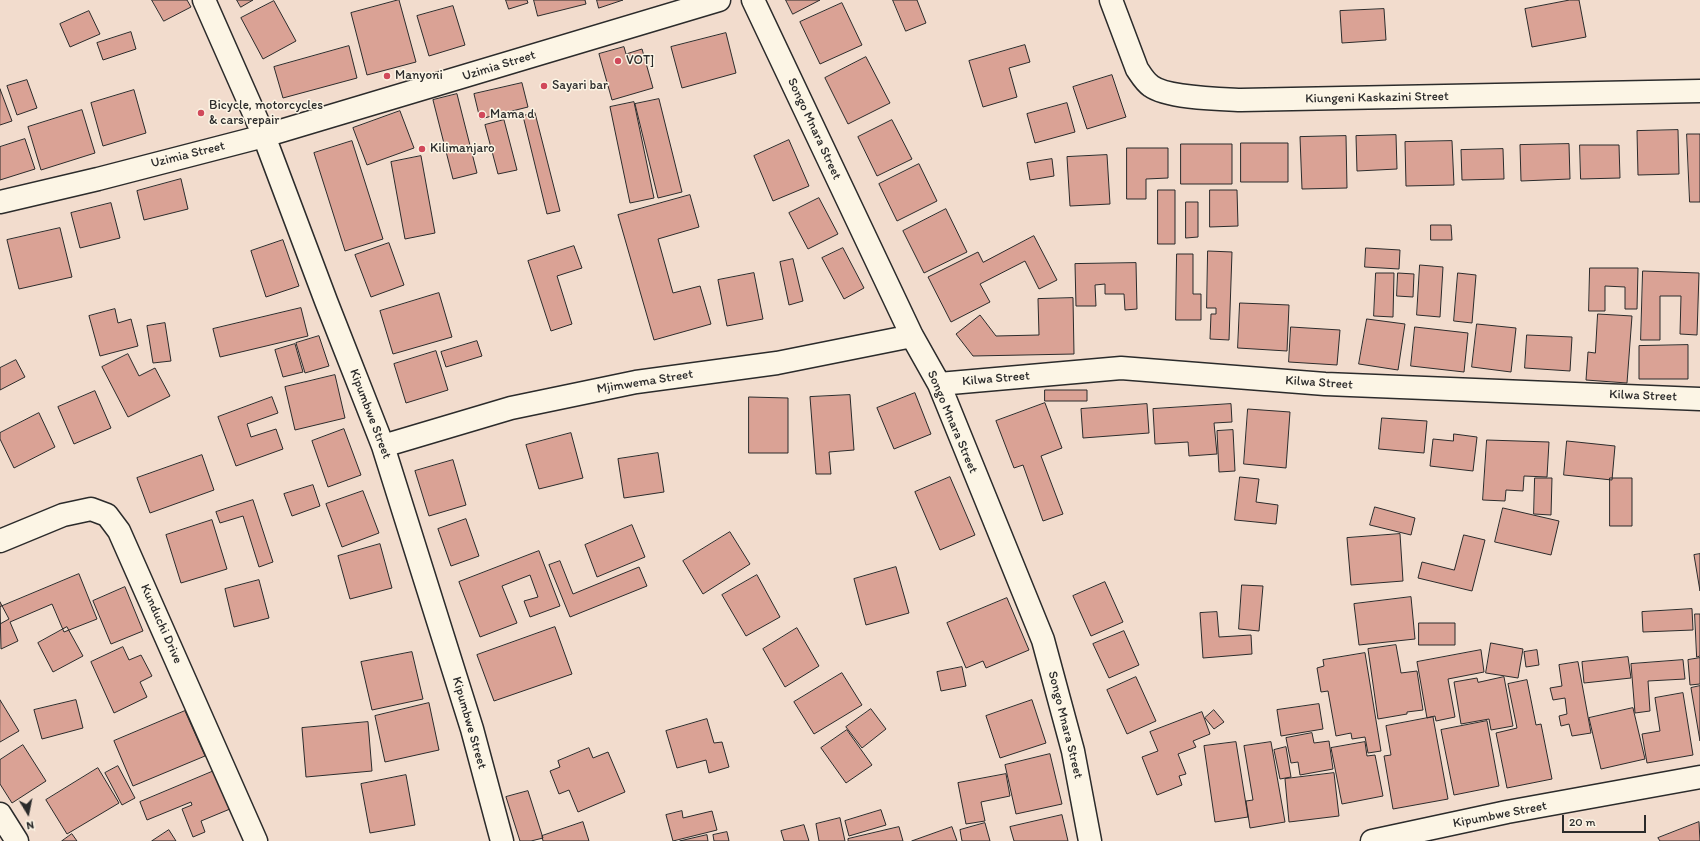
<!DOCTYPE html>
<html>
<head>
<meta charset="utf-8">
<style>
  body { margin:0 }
  #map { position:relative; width:1700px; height:841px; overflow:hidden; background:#f2dccd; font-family:Itim,sans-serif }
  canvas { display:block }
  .north { position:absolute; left:8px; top:793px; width:40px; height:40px; -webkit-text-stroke:3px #fcf5e5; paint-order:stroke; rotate:170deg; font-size:11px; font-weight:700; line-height:16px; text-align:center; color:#2b2b2b }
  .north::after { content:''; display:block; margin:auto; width:14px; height:18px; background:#2b2b2b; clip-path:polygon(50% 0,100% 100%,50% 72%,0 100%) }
  .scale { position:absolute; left:1562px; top:815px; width:84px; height:18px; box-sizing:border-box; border:2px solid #2b2b2b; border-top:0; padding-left:5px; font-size:12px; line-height:14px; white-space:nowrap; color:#2b2b2b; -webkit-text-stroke:3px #fcf5e5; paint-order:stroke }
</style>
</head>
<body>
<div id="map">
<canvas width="1700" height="841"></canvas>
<div class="north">N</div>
<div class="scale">20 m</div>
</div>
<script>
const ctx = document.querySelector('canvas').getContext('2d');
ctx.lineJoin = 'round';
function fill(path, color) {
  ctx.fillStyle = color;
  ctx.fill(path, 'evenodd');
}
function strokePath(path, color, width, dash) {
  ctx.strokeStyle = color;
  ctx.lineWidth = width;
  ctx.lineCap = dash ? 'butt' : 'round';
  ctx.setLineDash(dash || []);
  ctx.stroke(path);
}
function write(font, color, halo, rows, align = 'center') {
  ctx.font = font + ' Itim,sans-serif';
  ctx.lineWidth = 3;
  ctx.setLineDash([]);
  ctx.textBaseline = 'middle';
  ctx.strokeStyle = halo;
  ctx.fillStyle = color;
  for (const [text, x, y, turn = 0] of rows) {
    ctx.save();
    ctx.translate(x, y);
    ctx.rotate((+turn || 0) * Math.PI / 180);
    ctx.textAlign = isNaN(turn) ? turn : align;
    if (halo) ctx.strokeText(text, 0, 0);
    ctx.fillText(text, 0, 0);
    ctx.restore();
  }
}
const building = new Path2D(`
  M 152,0 L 187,0 L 191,7 L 164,21 Z
  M 237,0 L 253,0 L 241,7 Z
  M 399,0 L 416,62 L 367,75 L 351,13 Z
  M 506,0 L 527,0 L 528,3 L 509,9 Z
  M 534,0 L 585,0 L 586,4 L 538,16 Z
  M 597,0 L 623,0 L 599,8 Z
  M 786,0 L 820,0 L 793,14 Z
  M 893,0 L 917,0 L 926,23 L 906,31 Z
  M 1570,0 L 1579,0 L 1586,37 L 1532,47 L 1525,9 Z
  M 274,1 L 296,41 L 263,59 L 241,18 Z
  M 842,3 L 862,45 L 820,64 L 800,22 Z
  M 453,6 L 465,45 L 429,56 L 417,16 Z
  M 1384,9 L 1386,40 L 1342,43 L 1340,11 Z
  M 89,11 L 100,34 L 70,47 L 60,24 Z
  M 131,32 L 136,49 L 103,60 L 97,43 Z
  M 726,33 L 736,73 L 682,88 L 671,47 Z
  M 1025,45 L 1030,62 L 1009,68 L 1017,97 L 983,107 L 969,61 Z
  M 349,46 L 357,78 L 283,98 L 274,67 Z
  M 624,47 L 626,54 L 642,49 L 653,88 L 612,100 L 599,54 Z
  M 866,57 L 890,103 L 848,124 L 825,78 Z
  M 1112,75 L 1126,117 L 1087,129 L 1073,87 Z
  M 27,80 L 37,108 L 17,115 L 7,86 Z
  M 522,83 L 528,107 L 480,119 L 474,94 Z
  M 0,89 L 12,121 L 0,125 Z
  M 134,90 L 146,133 L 103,146 L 91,103 Z
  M 457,94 L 477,173 L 453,179 L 433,100 Z
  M 659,99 L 682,192 L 658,198 L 635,104 Z
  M 634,102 L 654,198 L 630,203 L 610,107 Z
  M 1067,103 L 1075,132 L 1035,143 L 1027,114 Z
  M 82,110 L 95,153 L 41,170 L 28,127 Z
  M 400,111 L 414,148 L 367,165 L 353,128 Z
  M 535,113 L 560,211 L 547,214 L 523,116 Z
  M 504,120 L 517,170 L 498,174 L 485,125 Z
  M 892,120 L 912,159 L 877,176 L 858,137 Z
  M 1678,130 L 1679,174 L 1638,175 L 1637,131 Z
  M 1687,134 L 1700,134 L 1700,202 L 1690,202 Z
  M 1396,135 L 1397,169 L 1357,171 L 1356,136 Z
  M 1346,136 L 1347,188 L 1302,189 L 1300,137 Z
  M 25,139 L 35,169 L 0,180 L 0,147 Z
  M 789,140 L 809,186 L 773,201 L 754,156 Z
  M 352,141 L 383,239 L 345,251 L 314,153 Z
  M 1452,141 L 1454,185 L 1406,186 L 1405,142 Z
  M 1241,143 L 1288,143 L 1288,182 L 1241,182 Z
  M 1181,144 L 1232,144 L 1232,184 L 1181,184 Z
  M 1569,144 L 1570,179 L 1521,181 L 1520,145 Z
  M 1580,145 L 1619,145 L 1620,178 L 1581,179 Z
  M 1127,148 L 1168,148 L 1168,178 L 1146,179 L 1146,199 L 1127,199 Z
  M 1503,149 L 1504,179 L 1462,180 L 1461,150 Z
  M 1107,155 L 1110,204 L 1070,206 L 1067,157 Z
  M 421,156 L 435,233 L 405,239 L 391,162 Z
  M 1052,159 L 1054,176 L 1030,180 L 1027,163 Z
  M 919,164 L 937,201 L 897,221 L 879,184 Z
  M 181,179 L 188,209 L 144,220 L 137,191 Z
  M 1158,190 L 1175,190 L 1175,244 L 1158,244 Z
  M 1210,190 L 1237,190 L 1238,226 L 1210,227 Z
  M 690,195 L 699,227 L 658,239 L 673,293 L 700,286 L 711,324 L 654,340 L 618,215 Z
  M 819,198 L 838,234 L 808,249 L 789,213 Z
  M 1186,202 L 1198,202 L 1198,237 L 1186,238 Z
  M 111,203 L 120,238 L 80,248 L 71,213 Z
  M 946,209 L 967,252 L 924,273 L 903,231 Z
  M 1431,225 L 1451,225 L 1452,240 L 1431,240 Z
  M 60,228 L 72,277 L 19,289 L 7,240 Z
  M 1034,236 L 1057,280 L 1039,289 L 1025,261 L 980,284 L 990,302 L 951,322 L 928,277 L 978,252 L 983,262 Z
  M 283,240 L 299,286 L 266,297 L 251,251 Z
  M 389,243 L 404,285 L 371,297 L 355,255 Z
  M 574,246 L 582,268 L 557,276 L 572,324 L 551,331 L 528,261 Z
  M 843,248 L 864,288 L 844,299 L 822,258 Z
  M 1366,248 L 1400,250 L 1399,269 L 1365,267 Z
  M 1208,251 L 1232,252 L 1229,340 L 1210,339 L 1211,314 L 1216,314 L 1216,308 L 1207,308 Z
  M 1177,254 L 1193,254 L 1193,294 L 1201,294 L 1201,320 L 1176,320 Z
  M 793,259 L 803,301 L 789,305 L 780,262 Z
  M 1136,263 L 1137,309 L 1125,310 L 1124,294 L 1105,294 L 1105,284 L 1095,285 L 1096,306 L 1076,306 L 1075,264 Z
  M 1420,265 L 1443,267 L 1440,317 L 1417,315 Z
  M 1590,268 L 1638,268 L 1637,309 L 1625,309 L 1625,287 L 1605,286 L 1605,311 L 1589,311 Z
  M 1643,271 L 1699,273 L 1697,335 L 1680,334 L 1681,296 L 1660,296 L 1660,340 L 1641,340 Z
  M 754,273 L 763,319 L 727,326 L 718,280 Z
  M 1376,273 L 1394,273 L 1393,317 L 1374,316 Z
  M 1398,273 L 1414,274 L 1413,297 L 1397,296 Z
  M 1458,273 L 1476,275 L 1472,323 L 1454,321 Z
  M 439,293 L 452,337 L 393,354 L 380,311 Z
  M 1073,298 L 1074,354 L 973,356 L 956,334 L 980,315 L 996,336 L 1039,335 L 1038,299 Z
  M 1240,303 L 1289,305 L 1287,351 L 1238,348 Z
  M 301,308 L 308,336 L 220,357 L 213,329 Z
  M 115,309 L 118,323 L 131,319 L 138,346 L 100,356 L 89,316 Z
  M 1598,314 L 1632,316 L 1627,383 L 1586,380 L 1588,352 L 1595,353 Z
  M 1367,319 L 1405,324 L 1398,370 L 1359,364 Z
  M 165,323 L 171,361 L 153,363 L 147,326 Z
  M 1477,324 L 1516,328 L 1511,372 L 1472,367 Z
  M 1291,327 L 1340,330 L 1337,365 L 1289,362 Z
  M 1415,327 L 1468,333 L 1464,372 L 1411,366 Z
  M 1527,335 L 1572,337 L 1570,371 L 1525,368 Z
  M 319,336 L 329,366 L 305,373 L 296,343 Z
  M 477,341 L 482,356 L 446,367 L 441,352 Z
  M 295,344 L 303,372 L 283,377 L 275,350 Z
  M 1688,345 L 1688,379 L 1639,379 L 1639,346 Z
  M 436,351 L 448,390 L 406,403 L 394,364 Z
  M 128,354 L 139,376 L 155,368 L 170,396 L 128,417 L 102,367 Z
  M 16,360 L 25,377 L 0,390 L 0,368 Z
  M 335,375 L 345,418 L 295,430 L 285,387 Z
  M 1045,390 L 1087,390 L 1087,401 L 1045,401 Z
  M 95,391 L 111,428 L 74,444 L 58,407 Z
  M 915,393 L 931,434 L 894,449 L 877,408 Z
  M 850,395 L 854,450 L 829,452 L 831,474 L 816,474 L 810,397 Z
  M 272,397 L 278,413 L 247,424 L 251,437 L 276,429 L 283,449 L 236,466 L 218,417 Z
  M 749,397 L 788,398 L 788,453 L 749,453 Z
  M 1045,403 L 1062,448 L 1041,456 L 1063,514 L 1043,521 L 1023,465 L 1014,468 L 996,421 Z
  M 1147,404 L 1149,433 L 1083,438 L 1081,409 Z
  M 1231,404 L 1232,422 L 1214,423 L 1217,454 L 1189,456 L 1188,442 L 1155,444 L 1153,409 Z
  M 1248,409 L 1290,412 L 1286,468 L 1244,464 Z
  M 39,413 L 55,447 L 14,468 L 0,439 L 0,433 Z
  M 1382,418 L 1427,421 L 1424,453 L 1379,449 Z
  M 344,429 L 361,475 L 328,487 L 312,441 Z
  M 1233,430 L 1235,471 L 1219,472 L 1217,431 Z
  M 571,433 L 583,478 L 539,489 L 526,445 Z
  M 1454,434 L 1477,437 L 1473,471 L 1430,466 L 1433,439 L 1453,441 Z
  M 1487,440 L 1549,442 L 1547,477 L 1524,476 L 1523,491 L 1506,490 L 1505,501 L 1483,500 Z
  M 1567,441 L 1615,446 L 1612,480 L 1564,475 Z
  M 658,453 L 664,492 L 624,498 L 618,459 Z
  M 202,455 L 214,490 L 150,513 L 137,478 Z
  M 453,460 L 466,505 L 429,516 L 415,471 Z
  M 950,477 L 975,535 L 940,550 L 915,492 Z
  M 1240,477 L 1259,479 L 1256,502 L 1278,505 L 1276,524 L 1235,520 Z
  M 1535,478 L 1552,478 L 1551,515 L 1534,514 Z
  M 1610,478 L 1632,478 L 1632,526 L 1610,526 Z
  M 313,485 L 320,506 L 292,516 L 284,494 Z
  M 363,491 L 379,533 L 342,547 L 326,504 Z
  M 253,500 L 273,562 L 259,567 L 243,516 L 220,523 L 216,512 Z
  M 1375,507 L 1415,518 L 1411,535 L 1370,525 Z
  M 1503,508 L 1559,521 L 1551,555 L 1495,542 Z
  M 466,519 L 479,556 L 451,566 L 438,529 Z
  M 212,520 L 227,569 L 181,583 L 166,535 Z
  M 632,525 L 645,557 L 597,577 L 585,545 Z
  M 730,532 L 750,564 L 703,594 L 683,561 Z
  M 1400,534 L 1403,581 L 1351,585 L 1347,538 Z
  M 1464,535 L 1485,540 L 1472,591 L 1418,578 L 1422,562 L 1454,570 Z
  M 380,544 L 392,588 L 350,599 L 338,556 Z
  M 539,551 L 560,606 L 530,617 L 524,601 L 538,597 L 530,575 L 502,586 L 517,623 L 480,637 L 459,582 Z
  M 1700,554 L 1700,591 L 1694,555 Z
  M 560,561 L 573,594 L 639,567 L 647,586 L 570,617 L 549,565 Z
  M 896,567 L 909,613 L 866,625 L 854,579 Z
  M 79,574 L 97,619 L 64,632 L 52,604 L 10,622 L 18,641 L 1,649 L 0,607 Z
  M 757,575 L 780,617 L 746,636 L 722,595 Z
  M 259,580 L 269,618 L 234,627 L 225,589 Z
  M 1105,582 L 1123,622 L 1091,636 L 1073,596 Z
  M 1242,585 L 1263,586 L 1259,631 L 1239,629 Z
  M 125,587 L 143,631 L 111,644 L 93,601 Z
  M 1411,597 L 1415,639 L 1359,645 L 1354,604 Z
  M 1007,598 L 1029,650 L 986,668 L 983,661 L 966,668 L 947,623 Z
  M 0,602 L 9,619 L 0,624 Z
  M 1692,609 L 1693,630 L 1643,632 L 1642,612 Z
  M 1217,612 L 1219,637 L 1251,635 L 1252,654 L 1203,658 L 1200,613 Z
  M 1695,614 L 1700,614 L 1700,656 L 1697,657 Z
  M 1419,623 L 1455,623 L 1455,645 L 1419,645 Z
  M 67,627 L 83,656 L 53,672 L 38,643 Z
  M 555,627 L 572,674 L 494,701 L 477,655 Z
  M 797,628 L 819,666 L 785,687 L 763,649 Z
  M 1124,631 L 1139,665 L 1109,678 L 1093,644 Z
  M 1491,643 L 1523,649 L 1518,678 L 1486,673 Z
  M 1396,645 L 1401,673 L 1417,671 L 1423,710 L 1407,712 L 1407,714 L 1378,719 L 1368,649 Z
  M 123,647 L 129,660 L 141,655 L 152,676 L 140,682 L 147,697 L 114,713 L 91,662 Z
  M 1481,650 L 1484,672 L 1448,679 L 1455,717 L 1436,721 L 1435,716 L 1427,718 L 1417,662 Z
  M 1537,650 L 1539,665 L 1526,667 L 1524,652 Z
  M 412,652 L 423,699 L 372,710 L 361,662 Z
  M 1365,653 L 1381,751 L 1368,753 L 1365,737 L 1352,739 L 1351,733 L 1336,736 L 1328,691 L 1321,692 L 1317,668 L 1324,666 L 1323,660 Z
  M 1628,657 L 1631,678 L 1584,683 L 1582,662 Z
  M 1700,658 L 1700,684 L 1690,685 L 1688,660 Z
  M 1683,660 L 1685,679 L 1648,681 L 1650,711 L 1635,713 L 1631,664 Z
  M 1578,662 L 1591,733 L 1572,736 L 1569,724 L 1561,726 L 1559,716 L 1567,714 L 1565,698 L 1553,700 L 1550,688 L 1562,686 L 1559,665 Z
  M 962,667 L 966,686 L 941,691 L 937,672 Z
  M 842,673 L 862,705 L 814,734 L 794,702 Z
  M 1136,677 L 1156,721 L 1127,734 L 1107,690 Z
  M 1504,677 L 1513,726 L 1491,730 L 1489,719 L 1461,724 L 1454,682 L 1477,678 L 1478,682 Z
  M 1527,680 L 1536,725 L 1541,724 L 1552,779 L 1507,788 L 1496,733 L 1517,728 L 1508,684 Z
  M 1700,686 L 1700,741 L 1691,688 Z
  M 1683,693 L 1693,755 L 1647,763 L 1642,734 L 1660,731 L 1655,698 Z
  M 0,700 L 19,731 L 0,742 Z
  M 76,700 L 83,728 L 42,739 L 34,710 Z
  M 1032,700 L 1046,743 L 1000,758 L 986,716 Z
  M 429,703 L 439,750 L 385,762 L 375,716 Z
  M 1319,704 L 1323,729 L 1281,736 L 1277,710 Z
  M 1633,708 L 1645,759 L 1601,769 L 1589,718 Z
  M 871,709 L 886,729 L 862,748 L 846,727 Z
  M 1214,710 L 1224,722 L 1214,729 L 1205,718 Z
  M 185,711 L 205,756 L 133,786 L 114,741 Z
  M 1202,712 L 1210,734 L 1193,741 L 1196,747 L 1178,754 L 1186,774 L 1179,776 L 1182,785 L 1157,795 L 1142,757 L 1158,751 L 1150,732 Z
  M 1433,717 L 1448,799 L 1393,809 L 1384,756 L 1391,755 L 1386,726 Z
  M 707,719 L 714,743 L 722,742 L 729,767 L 709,773 L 706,760 L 677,768 L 666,731 Z
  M 1487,721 L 1499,786 L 1454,795 L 1441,730 Z
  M 368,722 L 372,771 L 306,777 L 302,728 Z
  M 847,730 L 872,765 L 846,783 L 821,748 Z
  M 1312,733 L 1314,743 L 1329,741 L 1333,769 L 1300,775 L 1298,762 L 1291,763 L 1286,738 Z
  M 1236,742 L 1248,817 L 1215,822 L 1204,746 Z
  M 1271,742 L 1285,822 L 1250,828 L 1246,801 L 1253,800 L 1244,746 Z
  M 1365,742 L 1367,756 L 1375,755 L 1383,796 L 1342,804 L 1331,748 Z
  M 23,745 L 46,781 L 12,803 L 0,784 L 0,760 Z
  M 1286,747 L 1291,777 L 1280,779 L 1274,750 Z
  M 589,748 L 593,758 L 608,752 L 625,792 L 578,812 L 569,790 L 559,794 L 550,771 L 560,767 L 558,761 Z
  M 1050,754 L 1062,804 L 1016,814 L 1005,765 Z
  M 118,766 L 135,798 L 122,805 L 105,773 Z
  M 98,768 L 119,803 L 67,834 L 46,800 Z
  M 214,771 L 230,809 L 201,821 L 205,832 L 193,837 L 182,809 L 192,805 L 191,802 L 147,820 L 140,802 Z
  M 1334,773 L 1339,816 L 1289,822 L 1285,779 Z
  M 1006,774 L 1010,796 L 981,802 L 985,821 L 966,824 L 958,783 Z
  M 406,775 L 415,825 L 370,833 L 361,784 Z
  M 528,791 L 543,838 L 531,841 L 520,841 L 506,797 Z
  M 881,810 L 886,825 L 849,836 L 845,821 Z
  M 682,811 L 683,818 L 712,811 L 717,830 L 673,841 L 666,815 Z
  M 1062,815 L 1068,841 L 1014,841 L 1010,827 Z
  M 840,818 L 845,841 L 819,841 L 816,824 Z
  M 583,822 L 589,841 L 543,841 L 542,836 Z
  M 1699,822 L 1700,841 L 1660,841 L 1658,838 Z
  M 985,823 L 990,841 L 962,841 L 960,830 Z
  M 804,825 L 809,841 L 784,841 L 781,831 Z
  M 899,827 L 903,841 L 848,841 L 848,839 Z
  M 952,827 L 957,841 L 912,841 Z
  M 169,830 L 176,841 L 152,841 Z
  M 727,832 L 729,841 L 714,841 L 713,835 Z
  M 72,834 L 77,841 L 62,841 Z
  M 707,835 L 708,841 L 680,841 Z`);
fill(building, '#daa295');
strokePath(building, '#2b2b2b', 1);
const minor = new Path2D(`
  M 204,0 L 264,136 L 326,301 L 383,446 L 472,729 L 502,841
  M 753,0 L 912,336 L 939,384 L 1043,640 L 1073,751 L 1090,841
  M 1111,0 L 1137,69 C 1141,75 1145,82 1151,86 C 1167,98 1220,99 1241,100 L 1700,91
  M 0,202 L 98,179 L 264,136 L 719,0
  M 939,384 L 1121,368 L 1325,384 L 1700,399
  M 383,446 L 511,408 L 636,382 L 777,363 L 912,336
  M 0,541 L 63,515 L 91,509 L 107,515 L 119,531 L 256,841
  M 0,814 L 17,841
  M 1372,841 L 1507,812 L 1700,777`);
strokePath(minor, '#2b2b2b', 25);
strokePath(minor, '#fcf5e5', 22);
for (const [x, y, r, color] of [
  [618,61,4,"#d1495b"],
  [387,76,4,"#d1495b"],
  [544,86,4,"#d1495b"],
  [201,113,4,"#d1495b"],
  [482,115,4,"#d1495b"],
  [422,149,4,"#d1495b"]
]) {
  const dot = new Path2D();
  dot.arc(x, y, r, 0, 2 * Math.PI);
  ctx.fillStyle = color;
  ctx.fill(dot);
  strokePath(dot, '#fcf5e5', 1.5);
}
write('13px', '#2b2b2b', '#fcf5e5', [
  ["VOT]",626,61],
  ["Manyoni",395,76],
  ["Sayari bar",552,86],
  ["Bicycle, motorcycles",209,106],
  ["& cars repair",209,121],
  ["Mama d",490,115],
  ["Kilimanjaro",430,149]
], 'left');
write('13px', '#2b2b2b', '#fcf5e5', [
  ["Uzimia Street",499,66,-17],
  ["Kiungeni Kaskazini Street",1377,98,-1],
  ["Songo Mnara Street",814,129,65],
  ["Uzimia Street",188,155,-14],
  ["Kilwa Street",996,379,-5],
  ["Mjimwema Street",645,382,-9],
  ["Kilwa Street",1319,383,4],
  ["Kilwa Street",1643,396,2],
  ["Kipumbwe Street",370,414,69],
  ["Songo Mnara Street",952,422,67],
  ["Kunduchi Drive",161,624,66],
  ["Kipumbwe Street",469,723,74],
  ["Songo Mnara Street",1065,725,76],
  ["Kipumbwe Street",1500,815,-11]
]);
</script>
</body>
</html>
